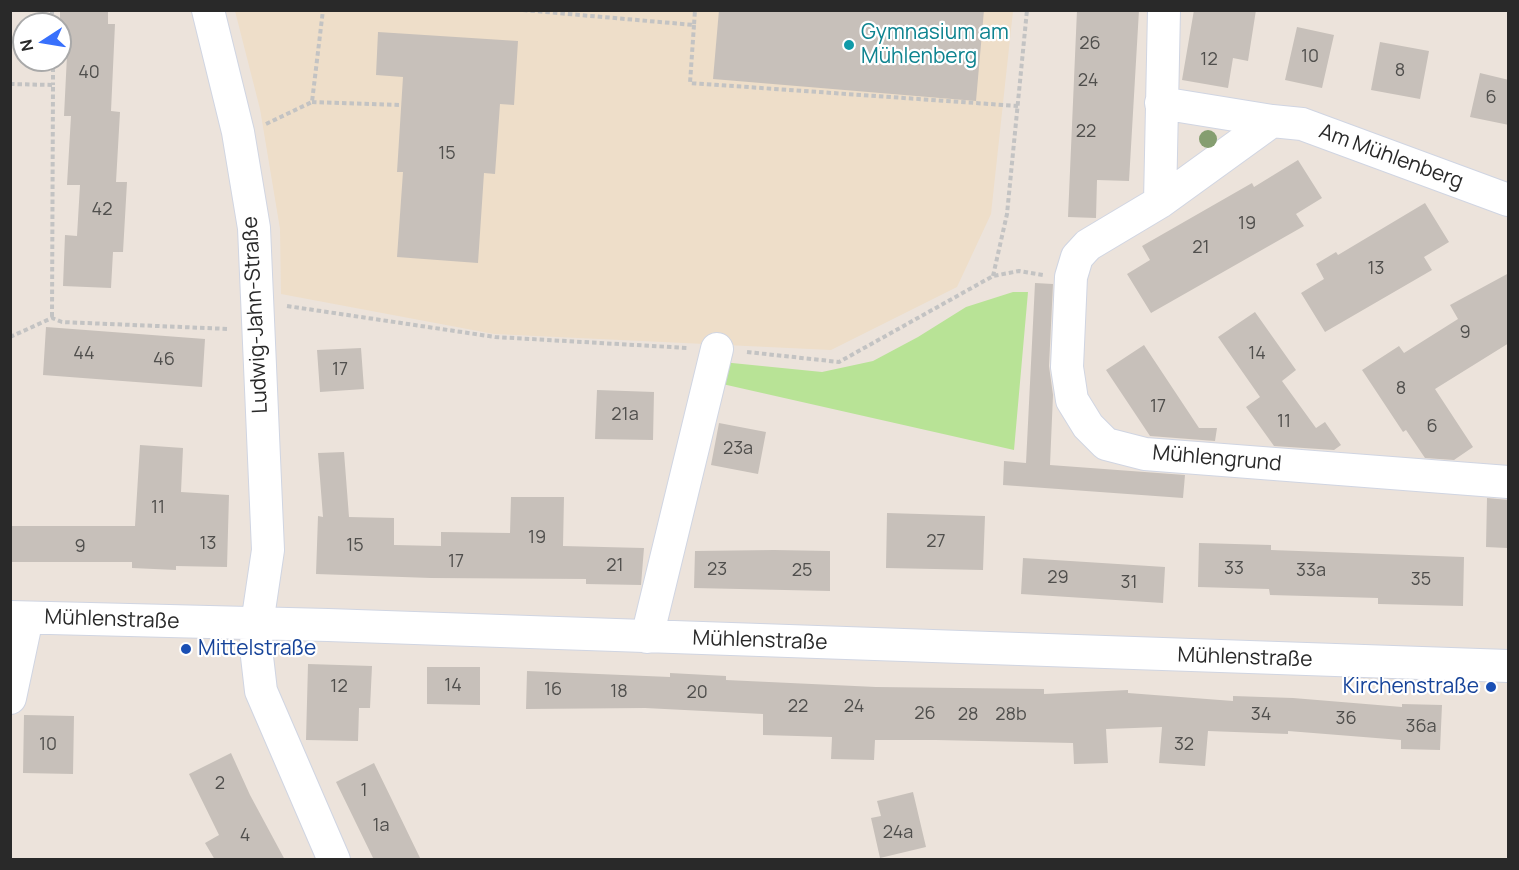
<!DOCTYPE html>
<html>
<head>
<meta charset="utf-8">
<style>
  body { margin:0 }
  #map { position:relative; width:1519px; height:870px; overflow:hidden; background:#ece3db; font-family:Manrope,sans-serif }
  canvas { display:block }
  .frame { position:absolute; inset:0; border:12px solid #292929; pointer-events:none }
  .north { position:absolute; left:12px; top:12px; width:60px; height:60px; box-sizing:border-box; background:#fff; border:2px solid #a9a9a9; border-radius:50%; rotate:258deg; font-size:16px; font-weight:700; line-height:24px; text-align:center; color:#292929 }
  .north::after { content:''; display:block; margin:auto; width:21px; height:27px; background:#3870fc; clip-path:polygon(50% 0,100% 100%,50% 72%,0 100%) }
</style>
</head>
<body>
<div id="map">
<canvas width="1519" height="870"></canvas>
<div class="frame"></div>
<div class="north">N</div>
</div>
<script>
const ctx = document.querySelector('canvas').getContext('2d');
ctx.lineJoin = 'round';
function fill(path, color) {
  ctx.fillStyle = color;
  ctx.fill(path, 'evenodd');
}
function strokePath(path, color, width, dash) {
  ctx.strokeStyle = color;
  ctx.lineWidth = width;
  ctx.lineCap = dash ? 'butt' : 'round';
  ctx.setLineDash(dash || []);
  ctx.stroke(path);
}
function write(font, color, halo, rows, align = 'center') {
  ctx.font = font + ' Manrope,sans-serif';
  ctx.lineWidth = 4.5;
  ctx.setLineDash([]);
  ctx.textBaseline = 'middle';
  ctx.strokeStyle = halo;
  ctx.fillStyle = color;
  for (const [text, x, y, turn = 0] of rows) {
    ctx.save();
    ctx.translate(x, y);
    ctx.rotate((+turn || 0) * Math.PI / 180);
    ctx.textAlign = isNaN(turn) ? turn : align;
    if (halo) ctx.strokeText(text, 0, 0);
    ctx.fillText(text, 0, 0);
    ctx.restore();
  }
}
fill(new Path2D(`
  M 235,11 L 1013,11 L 991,214 L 957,287 L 831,350 L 494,334 L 281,294 L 280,229 L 260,109 Z`), '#eedec9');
fill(new Path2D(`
  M 1013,292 L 1028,292 L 1014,450 L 718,383 L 722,362 L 822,372 L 873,361 L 918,337 L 966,307 Z`), '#b8e396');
fill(new Path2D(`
  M 60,10 L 108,10 L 108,24 L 115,24 L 111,111 L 120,112 L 116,182 L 127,182 L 123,252 L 113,252 L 111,288 L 63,286 L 65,235 L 77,236 L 80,185 L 67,185 L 71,116 L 64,116 L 68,35 L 60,35 Z
  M 719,10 L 984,10 L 976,101 L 713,79 Z
  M 1077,10 L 1139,10 L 1129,181 L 1097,180 L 1096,218 L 1068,217 Z
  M 1194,10 L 1256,10 L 1248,61 L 1233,58 L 1228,88 L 1182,80 Z
  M 1297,27 L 1334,35 L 1322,88 L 1285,80 Z
  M 378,32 L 518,41 L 514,105 L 500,104 L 495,174 L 484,173 L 478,263 L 397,257 L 403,172 L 397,172 L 403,77 L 376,75 Z
  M 1380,42 L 1429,51 L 1420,99 L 1371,90 Z
  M 1480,73 L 1509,80 L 1509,125 L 1470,117 Z
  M 1298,160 L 1322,198 L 1296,214 L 1304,226 L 1151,313 L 1127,274 L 1150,260 L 1142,246 L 1252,183 L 1254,187 Z
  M 1425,203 L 1449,242 L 1424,257 L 1432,270 L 1325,332 L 1301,293 L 1324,279 L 1316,264 L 1336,252 L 1338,255 Z
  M 1509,273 L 1509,343 L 1435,389 L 1473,447 L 1454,460 L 1425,458 L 1406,430 L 1403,432 L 1362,370 L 1399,346 L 1404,353 L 1458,319 L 1450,305 Z
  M 1035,283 L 1053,284 L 1049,366 L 1053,395 L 1050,465 L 1185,475 L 1183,498 L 1003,485 L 1004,461 L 1026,463 Z
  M 1255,312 L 1296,370 L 1282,381 L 1316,428 L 1325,422 L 1341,445 L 1334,450 L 1274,446 L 1246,407 L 1260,397 L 1218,337 Z
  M 46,327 L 205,339 L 202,387 L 43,375 Z
  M 1144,345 L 1199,428 L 1217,428 L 1215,441 L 1150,436 L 1106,370 Z
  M 361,348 L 364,389 L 320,392 L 317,350 Z
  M 597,390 L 654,392 L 653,440 L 595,439 Z
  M 719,423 L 766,432 L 758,474 L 711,465 Z
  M 140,445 L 183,448 L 181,492 L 229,495 L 227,567 L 176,566 L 176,570 L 132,568 L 132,562 L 10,562 L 10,526 L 135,526 Z
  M 344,452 L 349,517 L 394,518 L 394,545 L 441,546 L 441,532 L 510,533 L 511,497 L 564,497 L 563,546 L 644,548 L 641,585 L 586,584 L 586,579 L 431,578 L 316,574 L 318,516 L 323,517 L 318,453 Z
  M 1487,498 L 1509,500 L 1507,548 L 1486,547 Z
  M 887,513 L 985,516 L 983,570 L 886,568 Z
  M 1199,543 L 1271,545 L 1271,550 L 1464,557 L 1463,606 L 1378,604 L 1378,598 L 1270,595 L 1269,589 L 1198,587 Z
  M 774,550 L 830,551 L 830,591 L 694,588 L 695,551 Z
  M 1023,558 L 1165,567 L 1163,603 L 1021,594 Z
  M 308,664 L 372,666 L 370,708 L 359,708 L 358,741 L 306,740 Z
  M 427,667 L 480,667 L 480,705 L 427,704 Z
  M 527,671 L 670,677 L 670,673 L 726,676 L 726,680 L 876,687 L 1044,689 L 1044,694 L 1128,690 L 1128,693 L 1233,701 L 1233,696 L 1293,698 L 1402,707 L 1402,704 L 1442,705 L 1440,750 L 1401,749 L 1401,740 L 1288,731 L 1288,734 L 1208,731 L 1205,766 L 1159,763 L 1162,727 L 1106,729 L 1108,763 L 1074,764 L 1073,743 L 936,740 L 875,740 L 874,760 L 831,759 L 832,737 L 763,735 L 763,714 L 645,708 L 526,709 Z
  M 24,715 L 74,716 L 73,774 L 23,773 Z
  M 231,753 L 250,795 L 285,860 L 215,860 L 205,843 L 219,835 L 189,774 Z
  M 374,763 L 392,800 L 421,860 L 374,860 L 336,782 Z
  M 913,792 L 926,847 L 880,858 L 871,818 L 881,816 L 877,801 Z`), '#c7c0ba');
const minor = new Path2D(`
  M 208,10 L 238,132 L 254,228 L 268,550 L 257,624 L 256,648 L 261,691 L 334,860
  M 1161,103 L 1272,121
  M 1508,200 L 1302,124 L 1272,121 L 1160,202 L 1088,245 L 1077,257 L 1071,277 L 1067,367 L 1072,400 L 1088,426 L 1106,444 L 1145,454 L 1508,482
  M 1160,202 L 1164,10
  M 10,617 L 328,625 L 1508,666
  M 647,637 L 717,349
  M 10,698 L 27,618`);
strokePath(minor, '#d0d5e2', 34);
strokePath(new Path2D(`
  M 52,10 L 52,24
  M 523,10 L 694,25 L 695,10
  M 694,25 L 690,83 L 1018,106
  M 53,60 L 53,85
  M 10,84 L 53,85 L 52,318
  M 312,102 L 401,105
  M 266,124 L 312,102 L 323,10
  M 993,276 L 1007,214 L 1027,10
  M 287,306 L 495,337 L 688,348
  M 10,337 L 52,318 L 62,322 L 229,329
  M 747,352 L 839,362 L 993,276 L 1019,271 L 1043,275`), '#c3c3c3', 4, [4.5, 3]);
strokePath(minor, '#fff', 32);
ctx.fillStyle = '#859e70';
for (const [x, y] of [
  [1208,139]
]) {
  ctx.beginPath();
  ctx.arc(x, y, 9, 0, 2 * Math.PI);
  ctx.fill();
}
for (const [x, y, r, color] of [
  [849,45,6,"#0f9aa8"],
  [186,649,6,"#1a4fb4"],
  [1491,687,6,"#1a4fb4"]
]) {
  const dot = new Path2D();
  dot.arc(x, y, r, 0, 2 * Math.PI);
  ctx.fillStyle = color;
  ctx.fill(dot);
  strokePath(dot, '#fff', 2);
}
write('18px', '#504f4d', null, [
  ["26",1090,44],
  ["10",1310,57],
  ["12",1209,60],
  ["8",1400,71],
  ["40",89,73],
  ["24",1088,81],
  ["6",1491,98],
  ["22",1086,132],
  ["15",447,154],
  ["42",102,210],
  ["19",1247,224],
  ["21",1201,248],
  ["13",1376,269],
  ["9",1465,333],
  ["44",84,354],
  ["14",1257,354],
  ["46",164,360],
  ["17",340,370],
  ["8",1401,389],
  ["17",1158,407],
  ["21a",625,415],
  ["11",1284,422],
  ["6",1432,427],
  ["23a",738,449],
  ["11",158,508],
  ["19",537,538],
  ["27",936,542],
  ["13",208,544],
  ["15",355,546],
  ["9",80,547],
  ["17",456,562],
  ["21",615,566],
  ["33",1234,569],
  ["23",717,570],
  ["25",802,571],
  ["33a",1311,571],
  ["29",1058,578],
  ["35",1421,580],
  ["31",1129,583],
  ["14",453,686],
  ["12",339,687],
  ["16",553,690],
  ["18",619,692],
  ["20",697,693],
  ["22",798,707],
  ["24",854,707],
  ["26",925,714],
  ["28",968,715],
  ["28b",1011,715],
  ["34",1261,715],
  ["36",1346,719],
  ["36a",1421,727],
  ["10",48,745],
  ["32",1184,745],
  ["2",220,784],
  ["1",364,791],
  ["1a",381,826],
  ["24a",898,833],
  ["4",245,836]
]);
write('21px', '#0d838f', '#fff', [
  ["Gymnasium am",861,33],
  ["Mühlenberg",861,57]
], 'left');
write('21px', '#292929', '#fff', [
  ["Am Mühlenberg",1391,157,20],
  ["Ludwig-Jahn-Straße",256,315,-93],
  ["Mühlengrund",1217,459,5],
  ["Mühlenstraße",112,620,2],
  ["Mühlenstraße",760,641,2],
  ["Mühlenstraße",1245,658,2]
]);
write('21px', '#164399', '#fff', [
  ["Mittelstraße",198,649],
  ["Kirchenstraße",1479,687,"right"]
], 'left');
</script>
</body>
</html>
